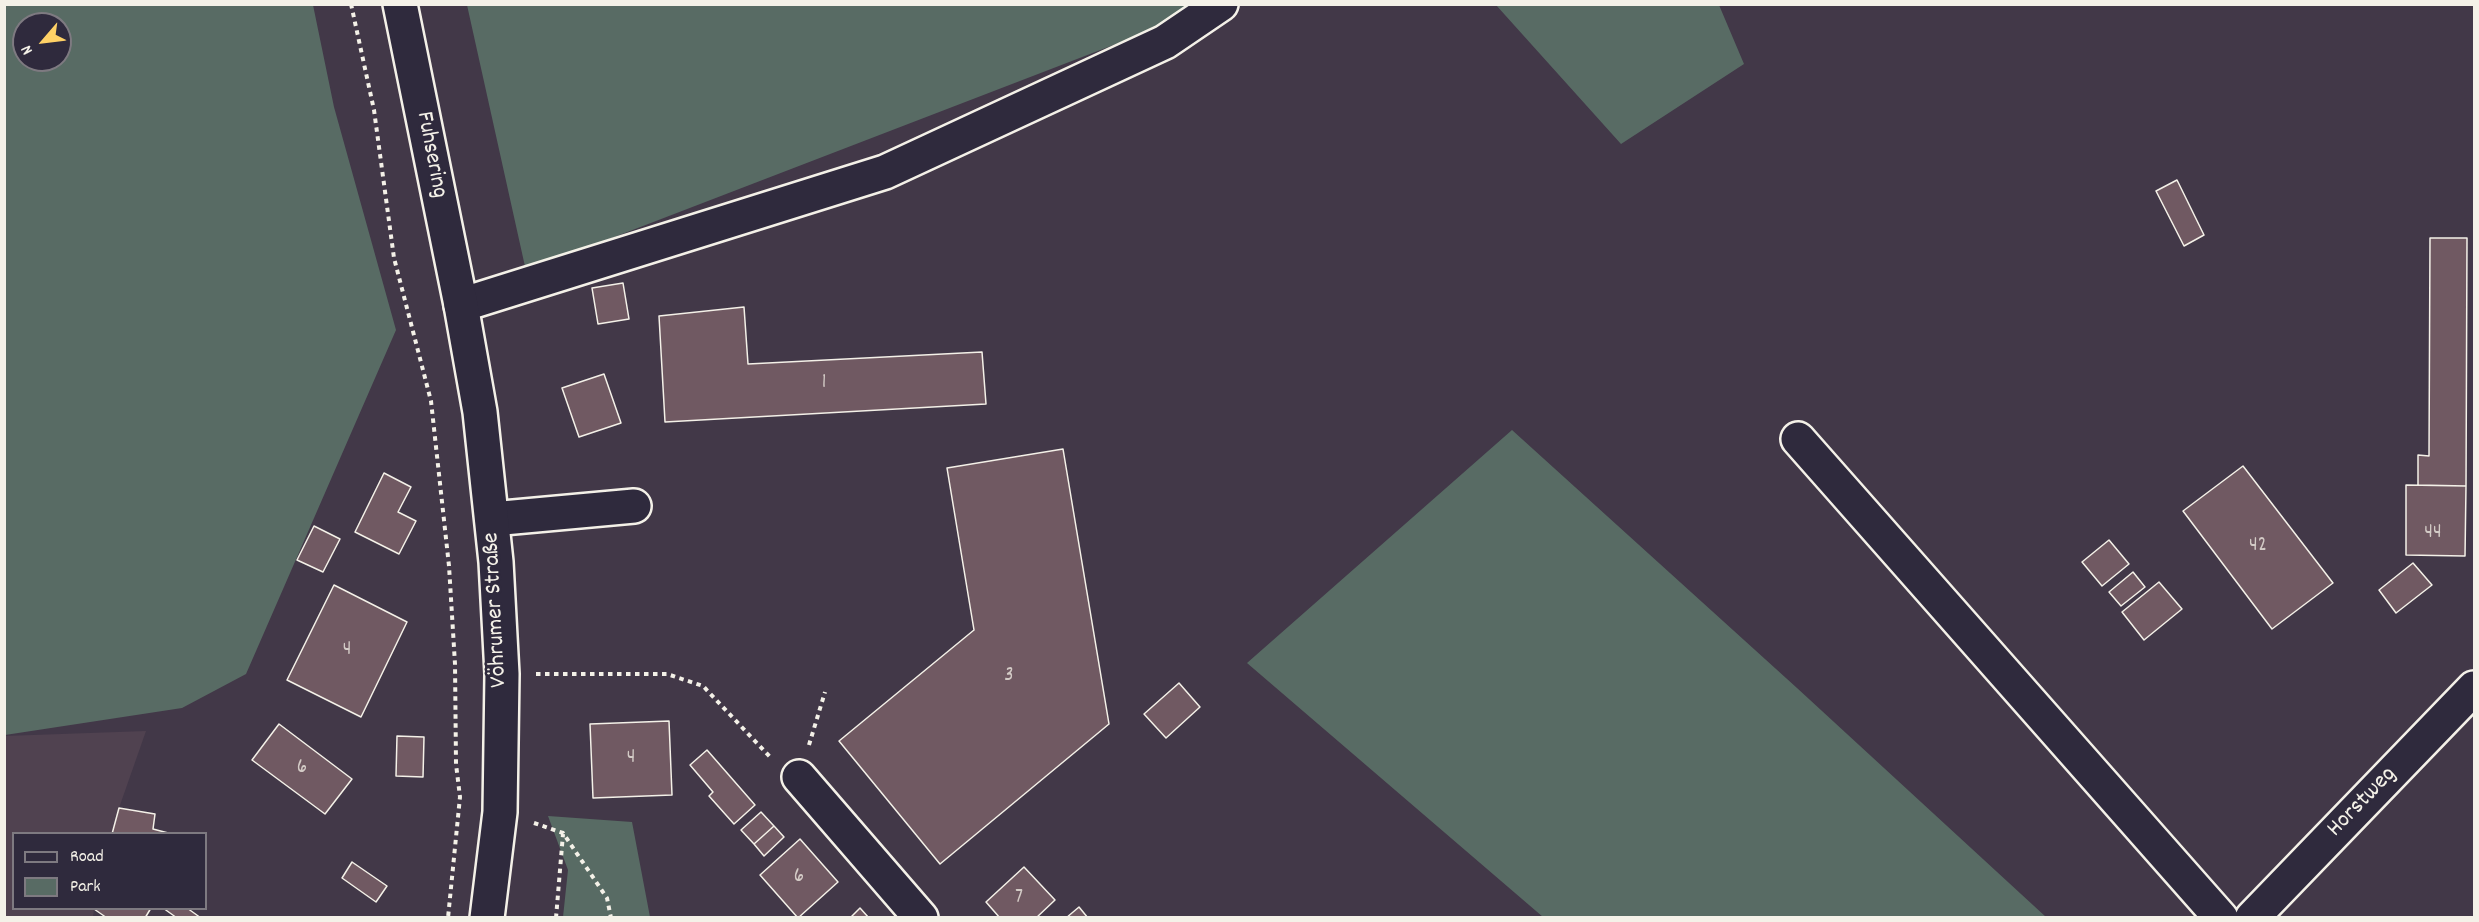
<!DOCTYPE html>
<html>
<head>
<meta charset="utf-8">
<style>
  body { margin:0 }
  #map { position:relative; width:2479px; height:922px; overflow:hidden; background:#423848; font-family:Dekko,sans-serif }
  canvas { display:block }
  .frame { position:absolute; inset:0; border:6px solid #f4f1e8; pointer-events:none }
  .legend { position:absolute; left:12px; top:832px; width:195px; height:78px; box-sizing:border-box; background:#2f2a3d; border:2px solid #7e7a81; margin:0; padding:8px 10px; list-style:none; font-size:18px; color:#f4f1e8 }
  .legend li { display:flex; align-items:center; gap:12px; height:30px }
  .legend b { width:30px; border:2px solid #7e7a81 }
  .north { position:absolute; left:12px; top:12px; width:60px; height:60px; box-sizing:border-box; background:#2f2a3d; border:2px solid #7e7a81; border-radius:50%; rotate:242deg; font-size:16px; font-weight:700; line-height:24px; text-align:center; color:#f4f1e8 }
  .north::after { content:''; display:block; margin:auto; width:21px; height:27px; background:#ffd166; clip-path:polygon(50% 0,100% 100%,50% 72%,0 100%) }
</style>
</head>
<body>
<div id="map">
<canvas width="2479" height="922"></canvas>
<div class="frame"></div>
<ul class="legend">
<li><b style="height:8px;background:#2f2a3d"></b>Road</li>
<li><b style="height:16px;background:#586b64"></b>Park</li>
</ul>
<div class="north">N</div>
</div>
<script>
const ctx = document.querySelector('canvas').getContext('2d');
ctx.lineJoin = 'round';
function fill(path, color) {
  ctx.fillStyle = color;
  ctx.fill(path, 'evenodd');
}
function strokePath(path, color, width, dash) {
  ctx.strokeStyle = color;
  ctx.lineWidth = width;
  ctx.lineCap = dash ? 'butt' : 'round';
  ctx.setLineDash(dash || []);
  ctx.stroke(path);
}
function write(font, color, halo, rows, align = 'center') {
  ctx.font = font + ' Dekko,sans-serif';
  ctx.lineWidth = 5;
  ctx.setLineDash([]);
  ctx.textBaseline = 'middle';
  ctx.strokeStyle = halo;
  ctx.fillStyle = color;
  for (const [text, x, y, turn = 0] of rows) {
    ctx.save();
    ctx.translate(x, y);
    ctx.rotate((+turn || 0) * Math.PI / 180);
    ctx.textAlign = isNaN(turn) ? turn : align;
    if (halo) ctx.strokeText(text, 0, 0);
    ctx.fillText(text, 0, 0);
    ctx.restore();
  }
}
fill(new Path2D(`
  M 146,731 L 119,808 L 112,833 L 14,834 L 14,908 L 94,909 L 93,917 L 5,917 L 5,736 Z`), '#504250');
fill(new Path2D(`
  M 5,4 L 313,5 L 334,107 L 396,330 L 246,674 L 182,708 L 5,735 ZM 24,24 L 60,24 L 60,60 L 24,60 Z
  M 467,5 L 1195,5 L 1168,24 L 526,271 Z
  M 1496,5 L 1719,5 L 1744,64 L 1621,144 Z
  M 1512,430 L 1797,688 L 2046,917 L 1543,917 L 1247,663 Z
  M 548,816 L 632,822 L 650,917 L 563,917 L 568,870 Z`), '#586b64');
const building = new Path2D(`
  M 2177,180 L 2204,235 L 2184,246 L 2156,191 Z
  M 2430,238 L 2467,238 L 2466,486 L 2418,485 L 2418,455 L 2429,456 Z
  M 623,283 L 629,319 L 598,324 L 592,288 Z
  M 744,307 L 748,364 L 982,352 L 986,404 L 665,422 L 659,316 Z
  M 604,374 L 621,423 L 579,437 L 562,388 Z
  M 1063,449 L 1109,724 L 940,864 L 839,741 L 974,630 L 947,468 Z
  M 2243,466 L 2333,583 L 2272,629 L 2183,511 Z
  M 384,473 L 411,487 L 398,512 L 416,521 L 399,554 L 355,532 Z
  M 2406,485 L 2466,486 L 2465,556 L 2406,555 Z
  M 314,526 L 340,539 L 323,572 L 297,560 Z
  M 2109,540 L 2129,564 L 2102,586 L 2082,562 Z
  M 2413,563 L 2432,585 L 2396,613 L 2379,590 Z
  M 2133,572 L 2145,587 L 2121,606 L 2109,592 Z
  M 2159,582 L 2182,609 L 2144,640 L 2122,612 Z
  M 334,585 L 407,622 L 361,717 L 287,680 Z
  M 1179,683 L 1200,707 L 1166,738 L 1144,714 Z
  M 669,721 L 672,795 L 593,798 L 590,724 Z
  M 279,724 L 352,779 L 325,814 L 252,760 Z
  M 397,736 L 424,737 L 423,777 L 396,776 Z
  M 707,750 L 755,805 L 734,824 L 709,796 L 713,792 L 690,765 Z
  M 119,808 L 155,814 L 153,829 L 172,834 L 112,834 Z
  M 761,812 L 774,826 L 754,844 L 741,830 Z
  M 774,826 L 784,837 L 764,856 L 754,844 Z
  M 800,839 L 838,882 L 798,918 L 760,875 Z
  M 352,862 L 387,886 L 376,902 L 342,878 Z
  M 1024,867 L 1055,900 L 1036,918 L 1000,918 L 986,902 Z
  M 1079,907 L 1088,918 L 1066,918 Z
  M 151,908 L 145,918 L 107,918 L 94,909 Z
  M 163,908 L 187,908 L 201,918 L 177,918 Z
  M 860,908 L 869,918 L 850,918 Z`);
fill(building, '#705962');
strokePath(building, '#f4f1e8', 1.5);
const minor = new Path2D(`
  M 461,305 L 885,172 L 1165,42 L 1221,4
  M 1798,439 L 2221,918
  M 492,519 L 634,506
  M 799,777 L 921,918
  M 2252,918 L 2474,688`);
const major = new Path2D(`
  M 400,4 L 461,305 L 480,412 L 496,562 L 502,674 L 500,812 L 487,918`);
strokePath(minor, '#f4f1e8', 38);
strokePath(major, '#f4f1e8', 38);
strokePath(new Path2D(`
  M 351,4 L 374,110 L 394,258 L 431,401 L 449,566 L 455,664 L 456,764 L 460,797 L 448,918
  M 536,674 L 667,674 L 703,686 L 771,758
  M 809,745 L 825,692
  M 534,823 L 563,833 L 607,898 L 611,918
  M 556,918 L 563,834`), '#f4f1e8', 4, [4.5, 4.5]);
strokePath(minor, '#2f2a3d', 33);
strokePath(major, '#2f2a3d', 33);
write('21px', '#d3cbc6', null, [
  ["1",824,384],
  ["44",2433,534],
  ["42",2258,547],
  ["4",347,651],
  ["3",1009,677],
  ["4",631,759],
  ["6",302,769],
  ["6",799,878],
  ["7",1019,899]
]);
write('24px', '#f4f1e8', '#2f2a3d', [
  ["Fuhsering",430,155,79],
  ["Vöhrumer Straße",497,610,-93],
  ["Horstweg",2363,803,-46]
]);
</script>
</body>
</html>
